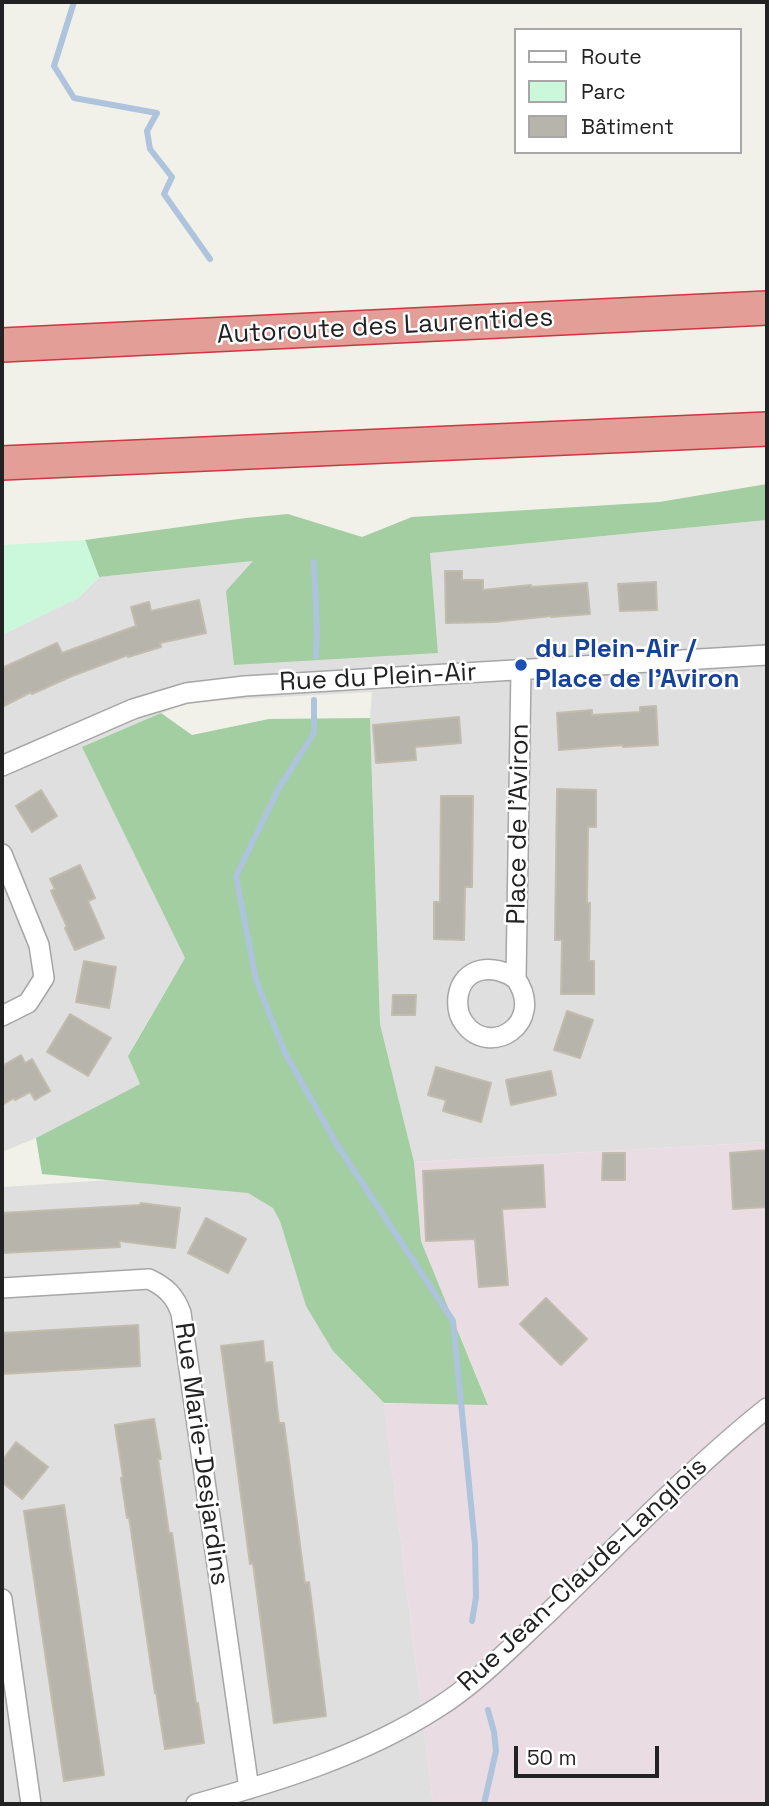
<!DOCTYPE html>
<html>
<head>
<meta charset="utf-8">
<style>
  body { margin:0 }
  #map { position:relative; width:769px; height:1806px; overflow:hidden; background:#f1f1ea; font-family:"Space Grotesk",sans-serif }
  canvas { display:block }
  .frame { position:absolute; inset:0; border:4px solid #222; pointer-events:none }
  .legend { position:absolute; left:514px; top:28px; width:228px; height:126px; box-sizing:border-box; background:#fff; border:2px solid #a7a7a7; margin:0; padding:9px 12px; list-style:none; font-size:21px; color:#222 }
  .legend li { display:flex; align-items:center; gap:14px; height:35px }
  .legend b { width:35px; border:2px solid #a7a7a7 }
  .scale { position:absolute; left:514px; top:1746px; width:145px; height:32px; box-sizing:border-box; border:4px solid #222; border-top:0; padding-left:9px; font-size:21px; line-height:24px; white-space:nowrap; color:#222; -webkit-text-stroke:5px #fff; paint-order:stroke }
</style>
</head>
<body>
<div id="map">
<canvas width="769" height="1806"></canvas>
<div class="frame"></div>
<ul class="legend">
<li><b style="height:9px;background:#fff"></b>Route</li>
<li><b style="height:19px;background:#cbf7db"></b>Parc</li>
<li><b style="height:19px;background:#b7b4ac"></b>Bâtiment</li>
</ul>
<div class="scale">50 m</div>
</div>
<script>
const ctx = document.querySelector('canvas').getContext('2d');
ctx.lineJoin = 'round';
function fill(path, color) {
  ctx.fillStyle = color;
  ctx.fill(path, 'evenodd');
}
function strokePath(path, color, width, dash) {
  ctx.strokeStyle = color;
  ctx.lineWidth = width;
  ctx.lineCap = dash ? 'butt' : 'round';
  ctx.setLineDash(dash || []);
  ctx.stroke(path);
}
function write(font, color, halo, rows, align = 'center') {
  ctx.font = font + ' "Space Grotesk",sans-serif';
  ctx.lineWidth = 5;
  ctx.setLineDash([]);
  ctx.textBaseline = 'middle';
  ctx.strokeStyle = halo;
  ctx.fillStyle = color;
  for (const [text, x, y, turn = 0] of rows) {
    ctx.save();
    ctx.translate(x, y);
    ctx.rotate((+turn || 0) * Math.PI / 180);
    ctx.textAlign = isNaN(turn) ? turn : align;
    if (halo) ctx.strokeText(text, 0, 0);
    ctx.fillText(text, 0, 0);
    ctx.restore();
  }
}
fill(new Path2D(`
  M 767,520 L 767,1142 L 414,1162 L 380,1024 L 370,718 L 372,692 L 188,702 L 83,747 L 185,958 L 128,1055 L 140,1084 L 36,1138 L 2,1152 L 2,635 L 78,598 L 99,577 L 254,561 L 438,653 L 430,553 Z
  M 281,1169 L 333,1351 L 384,1403 L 433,1804 L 2,1804 L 2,1187 Z`), '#e0dfdf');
fill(new Path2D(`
  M 767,1142 L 767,1804 L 433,1804 L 384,1404 L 488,1404 L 421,1241 L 414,1162 Z`), '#eadce3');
fill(new Path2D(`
  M 767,484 L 767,520 L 430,553 L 438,653 L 234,665 L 226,591 L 253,561 L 99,577 L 85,540 L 246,518 L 288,514 L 362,537 L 412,517 L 659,502 Z
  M 161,713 L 192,735 L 269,719 L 370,718 L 380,1024 L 414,1162 L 421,1241 L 488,1405 L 384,1403 L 333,1351 L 306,1306 L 280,1221 L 273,1208 L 248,1193 L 42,1174 L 36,1138 L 140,1084 L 128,1056 L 185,958 L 82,747 Z`), '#a2cea1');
fill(new Path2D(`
  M 85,540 L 99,577 L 78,598 L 2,635 L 2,545 Z`), '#cbf7db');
strokePath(new Path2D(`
  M 74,2 L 54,66 L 74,98 L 157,113 L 147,131 L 150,149 L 172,177 L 164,194 L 210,259
  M 314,562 L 317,632 L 316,656
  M 314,700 L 314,733 L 279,788 L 236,876 L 256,980 L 285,1053 L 336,1143 L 453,1321 L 475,1545 L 476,1597 L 472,1621
  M 484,1804 L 496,1751 L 494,1732 L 488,1710`), '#adc4dc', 6);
const building = new Path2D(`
  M 445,571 L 462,571 L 462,580 L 483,580 L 483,590 L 531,585 L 531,587 L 587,583 L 590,614 L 551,617 L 551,616 L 494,622 L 446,623 Z
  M 656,582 L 657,610 L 620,611 L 618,584 Z
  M 199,600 L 206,633 L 160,643 L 161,647 L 128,657 L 128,655 L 72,676 L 32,694 L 31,692 L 2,707 L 2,668 L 57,643 L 62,653 L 136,626 L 131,607 L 149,602 L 151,611 Z
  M 656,706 L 658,745 L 623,747 L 623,745 L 559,750 L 557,713 L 592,710 L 592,715 L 640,712 L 640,707 Z
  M 459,717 L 461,743 L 415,747 L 416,760 L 376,763 L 373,725 Z
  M 557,789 L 596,790 L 596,827 L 588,827 L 587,903 L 590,903 L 589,961 L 594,961 L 594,994 L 561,994 L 562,940 L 555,940 Z
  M 41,790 L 57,816 L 32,832 L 16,806 Z
  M 441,796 L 473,796 L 472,887 L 465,887 L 464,940 L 434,939 L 434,902 L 440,902 Z
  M 80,865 L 95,898 L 88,901 L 104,938 L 75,950 L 65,928 L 67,927 L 51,891 L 55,889 L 50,879 Z
  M 84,961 L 116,967 L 109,1008 L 76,1002 Z
  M 393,995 L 416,995 L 415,1015 L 392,1015 Z
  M 567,1011 L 593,1020 L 580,1058 L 554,1050 Z
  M 70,1014 L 111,1038 L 88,1076 L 47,1052 Z
  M 21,1055 L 25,1063 L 32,1059 L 50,1091 L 35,1100 L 30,1092 L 15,1100 L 14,1098 L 2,1105 L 2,1066 Z
  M 436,1067 L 491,1083 L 481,1122 L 443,1111 L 446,1100 L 428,1095 Z
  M 551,1071 L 556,1095 L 511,1105 L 506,1080 Z
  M 767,1150 L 767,1207 L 733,1209 L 730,1153 Z
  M 603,1153 L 625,1153 L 625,1180 L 602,1180 Z
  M 543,1165 L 545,1207 L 502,1209 L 508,1285 L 479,1287 L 475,1239 L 426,1241 L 423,1171 Z
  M 141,1203 L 180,1208 L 175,1248 L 119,1241 L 120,1247 L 2,1253 L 2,1213 L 140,1205 Z
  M 206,1218 L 246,1239 L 228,1273 L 188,1253 Z
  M 546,1298 L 587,1339 L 561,1365 L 520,1324 Z
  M 138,1325 L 140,1366 L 2,1374 L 2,1333 Z
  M 263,1341 L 265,1363 L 272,1362 L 279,1423 L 284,1423 L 305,1583 L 309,1582 L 326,1716 L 274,1723 L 253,1563 L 250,1564 L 221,1346 Z
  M 154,1419 L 161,1459 L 158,1459 L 169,1533 L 172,1533 L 196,1703 L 198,1703 L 204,1743 L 165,1749 L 156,1692 L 155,1693 L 129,1517 L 127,1518 L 121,1478 L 123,1477 L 115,1425 Z
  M 16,1442 L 48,1467 L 22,1499 L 2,1482 L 2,1461 Z
  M 64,1505 L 104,1775 L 64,1781 L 24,1511 Z`);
fill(building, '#b7b4ac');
strokePath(building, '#c2bcad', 2);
const street = new Path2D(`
  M 2,766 L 133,709 L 186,693 L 245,686 L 767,655
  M 2,854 L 39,945 L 44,978 L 28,1003 L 2,1016
  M 516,979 C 495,963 462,966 458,997 C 457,1006 458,1015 464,1023 C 490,1059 546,1023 516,979 L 521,670
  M 2,1288 L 149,1279 C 166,1287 175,1296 181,1313 L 249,1789
  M 2,1599 L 31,1804
  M 196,1804 C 279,1781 364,1755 437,1708 C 477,1683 511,1647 546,1615 C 619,1545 688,1471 767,1408`);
const highway = new Path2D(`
  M 2,345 L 767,308
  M 2,463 L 767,429`);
strokePath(street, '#a6a6a6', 22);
strokePath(highway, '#d03540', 36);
strokePath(street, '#fff', 19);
strokePath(highway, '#e29e97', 33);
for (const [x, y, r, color] of [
  [521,665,7,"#1a4fb4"]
]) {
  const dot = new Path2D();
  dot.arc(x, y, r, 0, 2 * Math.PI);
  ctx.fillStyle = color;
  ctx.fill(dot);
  strokePath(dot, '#fff', 2.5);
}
write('26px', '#222', '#fff', [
  ["Autoroute des Laurentides",385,327,-3],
  ["Rue du Plein-Air",378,678,-3],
  ["Place de l'Aviron",519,824,-89],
  ["Rue Marie-Desjardins",201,1454,82],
  ["Rue Jean-Claude-Langlois",583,1575,-43]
]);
write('bold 26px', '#164399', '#fff', [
  ["du Plein-Air /",535,650],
  ["Place de l'Aviron",535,680]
], 'left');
</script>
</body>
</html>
